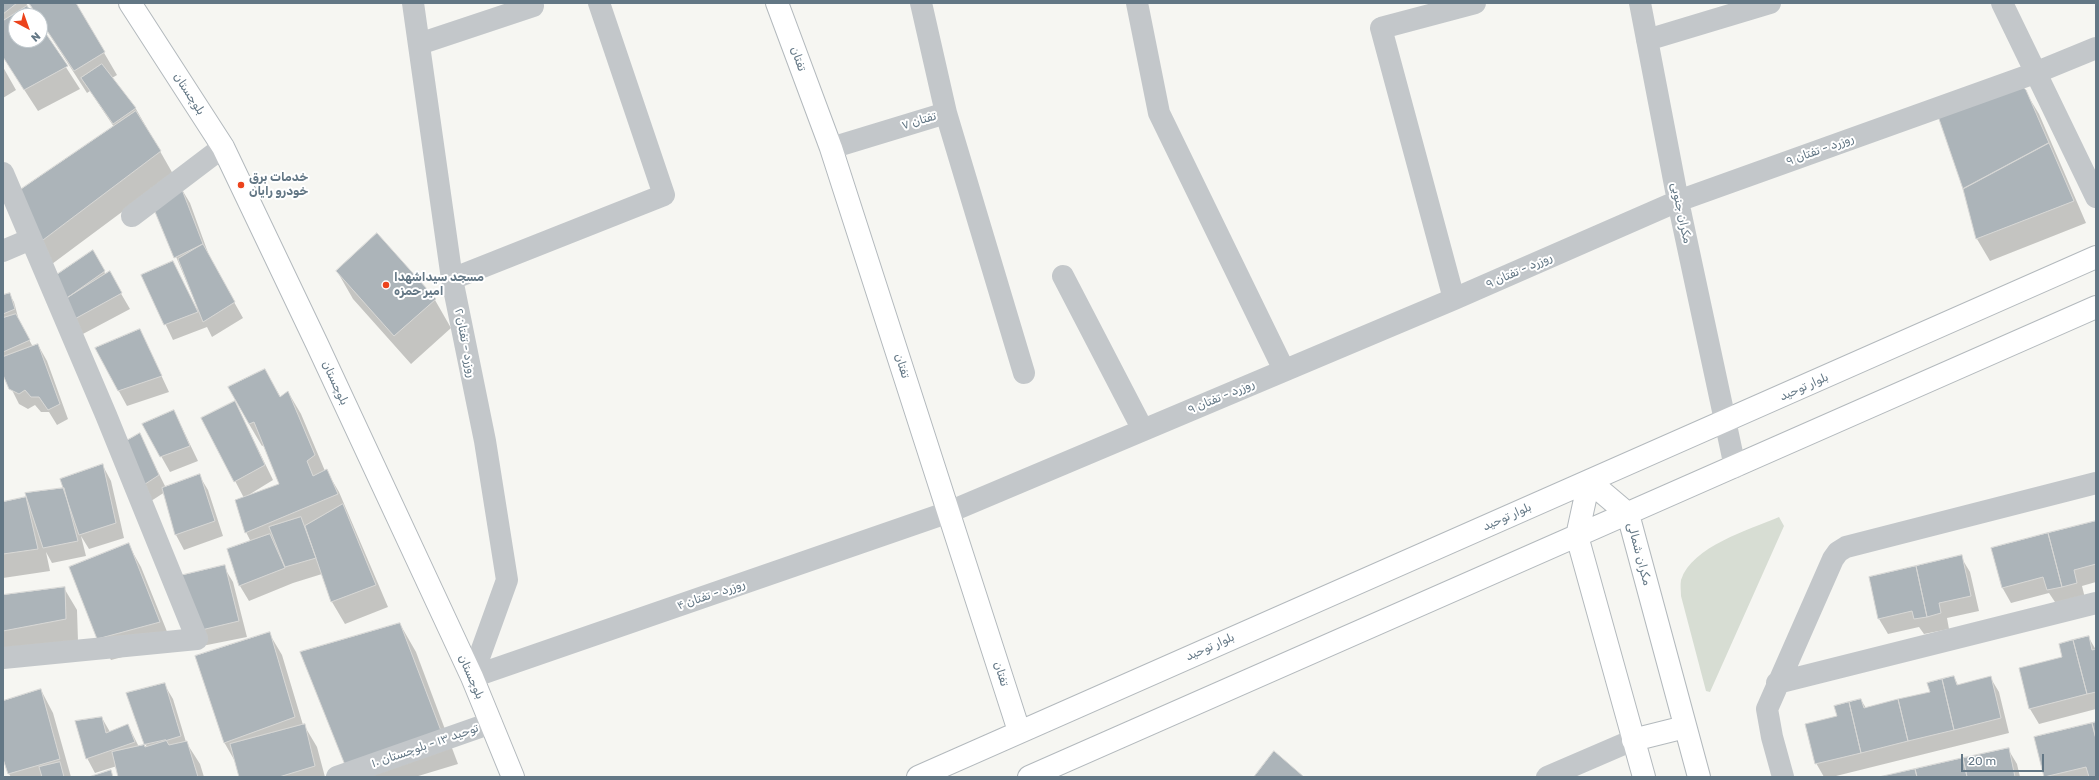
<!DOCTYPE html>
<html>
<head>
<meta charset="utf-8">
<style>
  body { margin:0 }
  #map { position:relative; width:2099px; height:780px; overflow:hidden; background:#f6f6f2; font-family:Rubik,sans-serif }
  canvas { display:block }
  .frame { position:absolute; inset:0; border:4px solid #637785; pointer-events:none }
  .north { position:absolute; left:8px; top:8px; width:40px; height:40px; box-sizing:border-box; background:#fff; border:1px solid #c1c9ce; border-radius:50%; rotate:139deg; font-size:11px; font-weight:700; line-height:16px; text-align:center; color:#637785 }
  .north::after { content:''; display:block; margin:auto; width:14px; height:18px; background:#ec431c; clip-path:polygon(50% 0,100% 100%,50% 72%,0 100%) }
  .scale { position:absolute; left:1961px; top:754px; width:83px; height:18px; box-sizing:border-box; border:2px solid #637785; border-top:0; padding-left:5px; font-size:12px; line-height:14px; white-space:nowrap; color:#637785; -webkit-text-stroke:3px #fff; paint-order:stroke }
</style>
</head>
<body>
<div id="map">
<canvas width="2099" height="780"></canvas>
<div class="frame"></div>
<div class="north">N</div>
<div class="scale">20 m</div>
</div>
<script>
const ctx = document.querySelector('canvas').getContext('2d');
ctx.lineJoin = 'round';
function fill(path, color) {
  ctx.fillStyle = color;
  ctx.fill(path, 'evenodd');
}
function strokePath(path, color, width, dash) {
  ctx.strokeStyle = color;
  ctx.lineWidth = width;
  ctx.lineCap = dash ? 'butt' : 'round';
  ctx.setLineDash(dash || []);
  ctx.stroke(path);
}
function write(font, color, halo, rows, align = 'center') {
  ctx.font = font + ' Rubik,"Noto Naskh Arabic",sans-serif';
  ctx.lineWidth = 4;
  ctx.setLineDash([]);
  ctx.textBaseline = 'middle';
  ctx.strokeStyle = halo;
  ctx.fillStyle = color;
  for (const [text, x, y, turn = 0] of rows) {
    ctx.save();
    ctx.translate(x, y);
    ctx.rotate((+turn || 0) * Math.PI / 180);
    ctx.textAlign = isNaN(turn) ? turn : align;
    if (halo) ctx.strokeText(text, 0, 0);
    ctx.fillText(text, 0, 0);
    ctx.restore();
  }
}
fill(new Path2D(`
  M 1779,517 L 1784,526 L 1710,692 L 1706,691 L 1681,596 C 1681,591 1680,585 1681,580 C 1692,546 1749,530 1779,517 Z`), '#d7ddd3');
fill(new Path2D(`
  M 3,3 L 26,3 L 33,16 L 16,16 L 16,40 L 40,40 L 40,27 L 80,89 L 38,111 L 3,57 Z
  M 30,3 L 75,3 L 117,75 L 112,78 L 136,109 L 173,174 L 52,264 L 39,242 L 114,127 L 90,91 L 87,93 L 40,20 L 40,16 L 37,16 Z
  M 3,67 L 16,90 L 3,98 Z
  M 2025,91 L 2039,114 L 2086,223 L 1990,261 L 1977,239 L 1964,189 Z
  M 181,188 L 190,203 L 211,261 L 243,318 L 212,337 L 207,327 L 173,340 L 142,275 L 173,262 L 197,309 L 198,309 L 153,202 Z
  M 93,252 L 106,275 L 109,273 L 130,309 L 81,335 L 53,278 Z
  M 337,271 L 435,300 L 451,328 L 411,364 L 353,299 Z
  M 9,294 L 14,302 L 18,317 L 17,317 L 33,347 L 38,345 L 47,361 L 68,419 L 57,425 L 49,412 L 41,412 L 35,405 L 28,409 L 19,404 L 3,372 L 3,296 Z
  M 140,330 L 169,392 L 127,406 L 96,349 Z
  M 265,370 L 281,398 L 288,392 L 301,414 L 325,471 L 326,470 L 339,492 L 388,607 L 345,624 L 332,602 L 322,574 L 293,583 L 249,601 L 240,586 L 228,550 L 251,542 L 246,532 L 244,498 L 202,418 L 235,402 L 273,480 L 247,496 L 280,484 L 264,445 L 262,446 L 249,424 Z
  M 174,411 L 198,461 L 170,472 L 143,424 Z
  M 139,434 L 166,488 L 199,475 L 208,490 L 223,536 L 184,550 L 176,535 L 165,492 L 148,503 L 140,488 Z
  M 103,466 L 111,481 L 124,538 L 89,549 L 81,536 L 86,556 L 52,563 L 46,552 L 50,571 L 3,578 L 3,503 L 65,489 Z
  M 2096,522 L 2096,582 L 2082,586 L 2085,598 L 2057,605 L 2049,593 L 2011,603 L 2002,587 Z
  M 128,544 L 141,567 L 172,644 L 111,660 L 98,638 Z
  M 1961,557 L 1970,572 L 1979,611 L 1947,618 L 1949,629 L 1924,634 L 1919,627 L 1888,634 L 1879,619 Z
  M 224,567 L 233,582 L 247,637 L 202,646 L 194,631 Z
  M 64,588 L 77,610 L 78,641 L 3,656 L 3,596 Z
  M 400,624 L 416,652 L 458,764 L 415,777 L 354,777 Z
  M 269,633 L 282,655 L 303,725 L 304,725 L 317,747 L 325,777 L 240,777 L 236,763 L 224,742 Z
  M 2089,638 L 2096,650 L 2096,709 L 2039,724 L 2030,709 L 2020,669 L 2063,658 Z
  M 1954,677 L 1958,685 L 1990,677 L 1999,692 L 2009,733 L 1832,777 L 1824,777 L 1816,763 L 1838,716 L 1861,700 L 1866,708 L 1931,692 Z
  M 164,684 L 173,699 L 186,742 L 200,764 L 204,777 L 119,777 L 117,766 L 95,773 L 87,758 L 102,718 L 110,732 L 128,725 L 139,747 L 146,746 Z
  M 41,690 L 53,713 L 71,777 L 11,777 L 9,774 L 3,756 L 3,702 Z
  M 2096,723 L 2096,777 L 2045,777 L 2036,738 Z
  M 2008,749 L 2017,764 L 2020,777 L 1883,777 Z`), '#0003');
const building = new Path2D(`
  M 3,3 L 17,3 L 3,14 Z
  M 29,3 L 76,3 L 105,52 L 74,71 L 40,20 L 40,16 L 38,16 Z
  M 27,6 L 34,16 L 16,16 L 16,40 L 40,40 L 40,25 L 68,66 L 24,90 L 3,57 L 3,21 Z
  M 102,64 L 136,108 L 113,124 L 81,78 Z
  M 2014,79 L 2026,90 L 2049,143 L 1963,189 L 1938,116 Z
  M 136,111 L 161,151 L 39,243 L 17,192 Z
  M 2049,143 L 2074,201 L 1976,239 L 1963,189 Z
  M 181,187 L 203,244 L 174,258 L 151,202 Z
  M 377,233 L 436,299 L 394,336 L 336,271 Z
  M 203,244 L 235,302 L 203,322 L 178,259 Z
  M 93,250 L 105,271 L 64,300 L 52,278 Z
  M 173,261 L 198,312 L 164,325 L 141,275 Z
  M 110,271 L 122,293 L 71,321 L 64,300 Z
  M 10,293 L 15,309 L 3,314 L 3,295 Z
  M 16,314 L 30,340 L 3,352 L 3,318 Z
  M 140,329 L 162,376 L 118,391 L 95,348 Z
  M 38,344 L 60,404 L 48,410 L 39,397 L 31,397 L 25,390 L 19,394 L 9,389 L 3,375 L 3,357 Z
  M 265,369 L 280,397 L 288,391 L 315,455 L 307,461 L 313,476 L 327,469 L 338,494 L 245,533 L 235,500 L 279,484 L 254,422 L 249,424 L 228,387 Z
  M 235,401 L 265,465 L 234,482 L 201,418 Z
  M 174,410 L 190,446 L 160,457 L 142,424 Z
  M 140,433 L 159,475 L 139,488 L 121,444 Z
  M 103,464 L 116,523 L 79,535 L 60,479 Z
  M 200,474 L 215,521 L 175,535 L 162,488 Z
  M 64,488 L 78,541 L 43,548 L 25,493 Z
  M 26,497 L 38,549 L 3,554 L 3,502 Z
  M 343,504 L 376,585 L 331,602 L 305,526 Z
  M 301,517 L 316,558 L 285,567 L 269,527 Z
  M 2096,521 L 2096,564 L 2074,570 L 2077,583 L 2062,587 L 2048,533 Z
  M 2048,533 L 2062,587 L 2047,590 L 2043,577 L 2002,588 L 1991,548 Z
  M 270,534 L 285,568 L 239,586 L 227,549 Z
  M 129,543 L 160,622 L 97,639 L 69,567 Z
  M 1962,555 L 1971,596 L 1939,603 L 1941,613 L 1927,617 L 1916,566 Z
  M 225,565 L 239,621 L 193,632 L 179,576 Z
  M 1916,566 L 1927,617 L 1914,619 L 1912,611 L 1878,619 L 1869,577 Z
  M 65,587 L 66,619 L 3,631 L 3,595 Z
  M 400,623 L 443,736 L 345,765 L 300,652 Z
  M 270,632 L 295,717 L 224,743 L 195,656 Z
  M 2089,636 L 2092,650 L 2096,649 L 2096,692 L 2087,694 L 2073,640 Z
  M 2073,640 L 2087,694 L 2029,709 L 2019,668 L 2062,657 L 2059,644 Z
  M 1954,676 L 1957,685 L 1991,676 L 2001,718 L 1954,730 L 1942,679 Z
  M 1942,679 L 1954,730 L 1908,741 L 1898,699 L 1930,692 L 1927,683 Z
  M 165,683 L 181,736 L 145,747 L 126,693 Z
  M 41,689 L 60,759 L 8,774 L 3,759 L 3,701 Z
  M 1861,699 L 1864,708 L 1898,699 L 1908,741 L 1861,753 L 1849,702 Z
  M 1849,702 L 1861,753 L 1815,764 L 1805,724 L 1837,716 L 1834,706 Z
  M 102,717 L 106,733 L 128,724 L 135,742 L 86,759 L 75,721 Z
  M 2096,722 L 2096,739 L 2092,723 Z
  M 2092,723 L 2096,739 L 2096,777 L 2089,777 L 2086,767 L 2044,777 L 2034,737 Z
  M 305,724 L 315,766 L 279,777 L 239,777 L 230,744 Z
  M 166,740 L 169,745 L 187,741 L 198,777 L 118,777 L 112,752 Z
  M 2009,748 L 2015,777 L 1967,777 L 1963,758 Z
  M 1274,751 L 1304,777 L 1254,777 Z
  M 1963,758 L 1967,777 L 1917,777 L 1915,769 Z
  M 60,762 L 64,777 L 42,777 L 39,767 Z
  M 1915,769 L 1917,777 L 1879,777 Z
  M 111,770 L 113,777 L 89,777 Z`);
fill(building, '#acb4b9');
strokePath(building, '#d7d7d5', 1);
const secondary = new Path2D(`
  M 130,3 L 223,147 L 317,344 L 472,677 L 513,777
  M 777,3 L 831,148 L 1019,731
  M 1633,740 L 1685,727
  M 918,777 L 2096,257
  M 1029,777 L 2096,307
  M 1644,777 L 1577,536 L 1589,481 L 1628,514 L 1699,777`);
strokePath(secondary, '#b3b9bd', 24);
strokePath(new Path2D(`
  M 413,3 L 452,279 L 485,441 L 507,580 L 472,677
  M 1137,3 L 1159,113 L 1284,370
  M 1640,3 L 1678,201 L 1735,467
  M 2002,3 L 2096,197
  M 1647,40 L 1770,3
  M 419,44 L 533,6
  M 946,113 L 1024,373
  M 831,148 L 946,113 L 921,3
  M 3,173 L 106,415 L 197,639 L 3,658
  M 132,216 L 223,147
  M 3,251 L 31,239
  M 1063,276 L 1143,430
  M 452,279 L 664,195 L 599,3
  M 1454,299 L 1381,28 L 1475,3
  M 472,677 L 949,512 L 1454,299 L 1678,201 L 2035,73 L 2096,48
  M 1777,683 L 2096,603
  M 337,777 L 491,723
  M 1547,777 L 1633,740
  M 1783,777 L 1772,737 L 1767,709 L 1833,559 L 1838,552 L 1846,547 L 2096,483`), '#c3c7ca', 22);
strokePath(secondary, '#fff', 22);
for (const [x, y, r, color] of [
  [241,185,4,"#ec431c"],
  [386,285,4,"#ec431c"]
]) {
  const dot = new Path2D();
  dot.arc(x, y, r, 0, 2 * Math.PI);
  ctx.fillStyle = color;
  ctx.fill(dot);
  strokePath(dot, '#fff', 1.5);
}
write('12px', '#637785', '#fff', [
  ["تفتان",798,59,70],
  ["بلوچستان",189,94,57],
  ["تفتان ۷",919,121,-17],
  ["روزرد - تفتان ۹",1820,150,-20],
  ["مکران جنوبی",1681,213,78],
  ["روزرد - تفتان ۹",1519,271,-24],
  ["روزرد - تفتان ۲",465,343,79],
  ["تفتان",902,366,72],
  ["بلوچستان",335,383,65],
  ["بلوار توحید",1804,387,-24],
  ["روزرد - تفتان ۹",1221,397,-23],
  ["بلوار توحید",1507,517,-24],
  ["مکران شمالی",1639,554,75],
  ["روزرد - تفتان ۴",711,595,-19],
  ["بلوار توحید",1210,647,-24],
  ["تفتان",1001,674,72],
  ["بلوچستان",471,677,66],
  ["توحید ۱۳ - بلوچستان ۱۰",425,746,-19]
]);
write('bold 12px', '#637785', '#fff', [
  ["خدمات برق",249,178],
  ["خودرو رایان",249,192],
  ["مسجد سیداشهدا",394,278],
  ["امیر حمزه",394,292]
], 'left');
</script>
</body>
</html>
